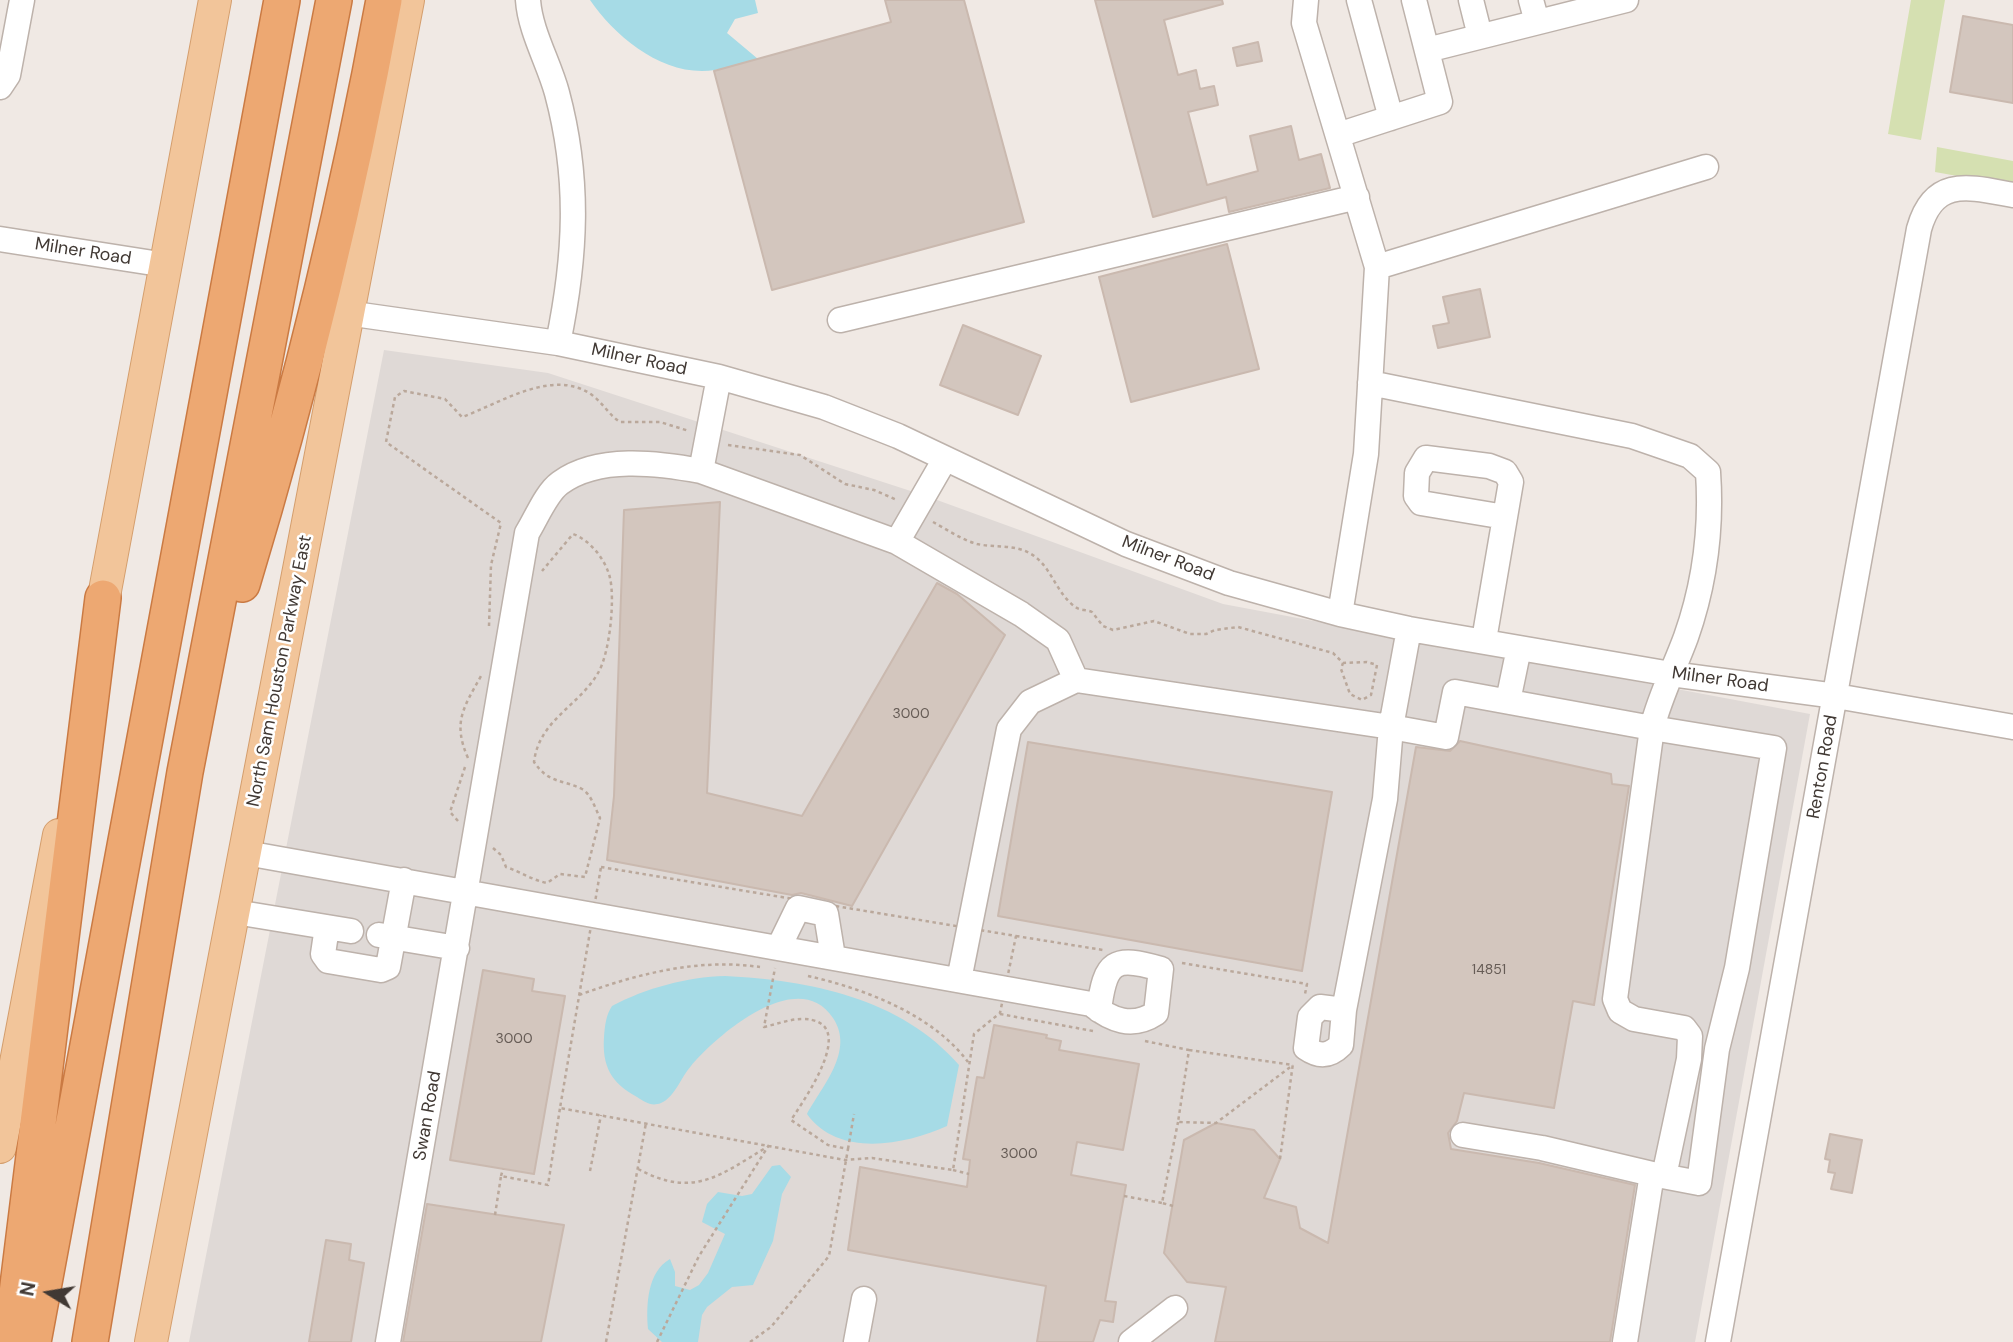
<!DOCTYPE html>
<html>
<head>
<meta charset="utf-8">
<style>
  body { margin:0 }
  #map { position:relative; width:2013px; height:1342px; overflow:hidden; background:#f0e9e4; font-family:"DM Sans",sans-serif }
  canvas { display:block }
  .north { position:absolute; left:14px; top:1258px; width:70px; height:70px; -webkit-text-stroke:5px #fff; paint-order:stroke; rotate:281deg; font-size:19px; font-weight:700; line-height:28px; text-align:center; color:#413934 }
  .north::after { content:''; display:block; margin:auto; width:24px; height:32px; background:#413934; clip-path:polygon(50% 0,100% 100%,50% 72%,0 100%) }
</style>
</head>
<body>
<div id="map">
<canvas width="2013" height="1342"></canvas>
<div class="north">N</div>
</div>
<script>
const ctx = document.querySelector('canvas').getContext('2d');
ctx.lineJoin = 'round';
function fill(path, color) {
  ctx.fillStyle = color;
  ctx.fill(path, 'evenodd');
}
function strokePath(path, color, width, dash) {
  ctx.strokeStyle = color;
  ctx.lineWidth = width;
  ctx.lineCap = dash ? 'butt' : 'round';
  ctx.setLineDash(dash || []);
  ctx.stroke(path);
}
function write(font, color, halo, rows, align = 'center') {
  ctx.font = font + ' "DM Sans",sans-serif';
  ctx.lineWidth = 5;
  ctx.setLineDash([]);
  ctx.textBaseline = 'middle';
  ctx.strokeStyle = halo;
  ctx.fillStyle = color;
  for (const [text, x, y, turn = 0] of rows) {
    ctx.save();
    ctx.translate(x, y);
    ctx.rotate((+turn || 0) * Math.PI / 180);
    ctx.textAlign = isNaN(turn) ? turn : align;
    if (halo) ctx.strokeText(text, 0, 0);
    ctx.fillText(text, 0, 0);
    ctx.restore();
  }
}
fill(new Path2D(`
  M 384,350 L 548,373 L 926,496 L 1223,604 L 1810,714 L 1695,1342 L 189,1342 Z`), '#dfd9d6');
fill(new Path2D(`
  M 1911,0 L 1945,0 L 1921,140 L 1888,134 Z
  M 1937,147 L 2013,161 L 2013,186 L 1935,172 Z`), '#d5e0b1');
fill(new Path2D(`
  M 590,0 L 755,0 L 758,13 L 735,19 L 727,33 L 758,59 C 744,63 729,68 715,70 C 665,78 616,38 590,0 Z
  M 725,976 C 809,980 901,998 959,1065 L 947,1126 C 905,1145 838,1158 807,1114 C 822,1086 855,1051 833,1018 C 798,965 717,1035 691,1066 C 681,1077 675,1097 661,1103 C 651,1107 645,1102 637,1097 C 611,1083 602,1066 604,1037 C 605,1025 606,1015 612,1006 C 646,988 687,977 725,976 Z
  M 780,1165 L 791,1177 L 782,1194 L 773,1241 L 753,1285 L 732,1287 L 707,1307 L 702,1315 L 698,1342 L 662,1342 L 648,1329 C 646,1306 647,1272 670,1259 L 675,1272 L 675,1286 L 690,1290 L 699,1285 L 708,1273 L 725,1234 L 702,1222 L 707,1204 L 718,1192 L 742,1196 L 752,1194 L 772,1166 Z`), '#a6dbe6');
const building = new Path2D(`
  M 885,0 L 964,0 L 1024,222 L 772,290 L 714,71 L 891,22 Z
  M 1095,0 L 1222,0 L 1223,4 L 1164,20 L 1178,75 L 1196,70 L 1200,89 L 1214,86 L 1218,105 L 1188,112 L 1207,185 L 1258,171 L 1250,136 L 1291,126 L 1299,160 L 1321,154 L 1330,188 L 1229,212 L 1226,197 L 1153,217 Z
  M 1963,16 L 2013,25 L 2013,103 L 1950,92 Z
  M 1258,42 L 1262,61 L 1237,66 L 1233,48 Z
  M 1227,244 L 1259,369 L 1131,402 L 1099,277 Z
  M 1480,289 L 1490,337 L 1438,348 L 1433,326 L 1449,323 L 1443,297 Z
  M 963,325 L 1041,356 L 1018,415 L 940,385 Z
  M 720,502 L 707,793 L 802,816 L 937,583 L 957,594 L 1005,635 L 852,906 L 801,893 L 792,895 L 607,860 L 614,796 L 624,510 Z
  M 1460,741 L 1611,774 L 1612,784 L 1629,786 L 1594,1005 L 1573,1001 L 1554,1108 L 1464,1093 L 1457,1121 L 1448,1133 L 1451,1149 L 1539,1163 L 1635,1185 L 1610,1342 L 1215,1342 L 1226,1287 L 1187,1282 L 1164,1253 L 1184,1140 L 1216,1123 L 1254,1130 L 1280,1159 L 1264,1198 L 1296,1207 L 1300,1228 L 1328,1243 L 1416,747 L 1450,751 Z
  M 1028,742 L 1332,792 L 1302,971 L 998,916 Z
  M 483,970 L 534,979 L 532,991 L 565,996 L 534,1174 L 450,1160 Z
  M 994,1025 L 1047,1035 L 1046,1038 L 1061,1041 L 1059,1050 L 1139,1064 L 1123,1150 L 1077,1142 L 1071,1175 L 1126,1185 L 1105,1301 L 1116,1302 L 1113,1322 L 1100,1320 L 1093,1342 L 1037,1342 L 1046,1286 L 848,1250 L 860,1167 L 967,1187 L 970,1160 L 963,1159 L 977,1077 L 984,1078 Z
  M 1830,1134 L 1862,1140 L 1852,1193 L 1831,1189 L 1835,1173 L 1828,1172 L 1830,1160 L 1825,1159 Z
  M 427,1204 L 564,1225 L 541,1342 L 403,1342 Z
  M 326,1240 L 351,1244 L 349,1260 L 364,1263 L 351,1342 L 309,1342 Z`);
fill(building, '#d3c6be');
strokePath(building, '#cab9af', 2);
const minor = new Path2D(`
  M 528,0 C 530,31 549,63 557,93 C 580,179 576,256 558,343
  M 1306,0 L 1304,23 L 1377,267 L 1366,454 L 1340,614
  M 1359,0 L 1391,118
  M 1471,0 L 1480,36
  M 1531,0 L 1537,22
  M 1427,50 L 1626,0
  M 0,87 L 8,75 L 22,0
  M 1338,135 L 1440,102 L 1414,0
  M 0,239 L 166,265
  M 1377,267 L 1706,167
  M 347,313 L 558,343 L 719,377 L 824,407 L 898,436 L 1126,544 L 1229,583 L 1340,614 L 1409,629 L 1671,674 L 1836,696 L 2013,727
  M 840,320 L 1357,197
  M 1370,383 L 1632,436 L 1690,456 L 1708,472 C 1712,529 1705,583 1686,637 C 1675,667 1660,696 1652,728 L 1774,748 L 1737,968 L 1717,1049 L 1699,1183 L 1652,1174 L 1625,1342
  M 701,471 L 897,542 L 1021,614 L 1058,640 L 1076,680
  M 897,542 L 945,459
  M 1409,629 L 1391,727 L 1446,737 L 1455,692 L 1652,728 L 1615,999 L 1620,1011 L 1634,1019 L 1684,1028 L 1690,1036 L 1689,1059 L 1664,1176
  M 1484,640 L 1511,482 L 1505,472 L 1489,466 L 1426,458 L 1417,473 L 1416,496 L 1421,503 L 1505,517
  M 1508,701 L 1519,648
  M 246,853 L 1091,1004 C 1111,1020 1132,1029 1156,1013 L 1161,969 C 1114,955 1105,961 1099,1010
  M 235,912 L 351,931
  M 327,927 L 323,954 L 328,961 L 381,970 L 388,967 L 404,880
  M 379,935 L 457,948
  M 779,947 L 798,908 L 826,914 L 833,957
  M 959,980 L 1009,729 L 1030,702 L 1076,680 L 1391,727 L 1385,799 L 1344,1010 L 1320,1007 L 1310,1017 L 1306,1048 C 1319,1057 1329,1057 1341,1045 L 1344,1010
  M 1463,1135 L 1542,1148 L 1652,1174
  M 388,1342 L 527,533 C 536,519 546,493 560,483 C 598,455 658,463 701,471 L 719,377
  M 856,1342 L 864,1299
  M 1131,1342 L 1175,1308
  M 1718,1342 L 1919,229 C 1934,176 1969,187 2013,195`);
const major = new Path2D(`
  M 99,623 L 215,0
  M 0,1147 L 59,835
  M 151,1342 L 408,0`);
const highway = new Path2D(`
  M 242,584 C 300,392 348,198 384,0
  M 11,1342 L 103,598
  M 33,1342 L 282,0
  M 90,1342 L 185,772 L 334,0`);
strokePath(minor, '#bdb2ab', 27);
strokePath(major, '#d49e6d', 34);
strokePath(highway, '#ca7a43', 38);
strokePath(new Path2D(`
  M 728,445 L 800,455 L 845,484 L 874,490 L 897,500
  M 933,522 C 946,529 962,540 977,544 C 995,548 1015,544 1031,554 C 1052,566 1056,595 1077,608 C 1080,610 1088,610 1092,612 L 1103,626 L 1113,630 L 1154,621 L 1190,634 L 1206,634 L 1215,630 L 1238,627 L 1333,653 L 1343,663 L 1341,669 L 1350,694 L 1362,700 L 1371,695 L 1377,665 L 1367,662 L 1343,663
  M 489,626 L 491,565 L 501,523 L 386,442 L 395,397 L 404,391 L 445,399 L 462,417 C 499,404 553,367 592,395 C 603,403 609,415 620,422 L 660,422 L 689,431
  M 468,758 C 452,722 464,707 481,676
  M 458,821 L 450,812 L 465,767
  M 493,848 L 501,855 L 506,867 C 521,872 532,880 547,883 L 560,874 L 585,877 L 600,818 C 595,808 591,794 582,789 C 562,779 549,784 534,762 C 539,720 579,706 598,673 C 610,653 615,599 610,578 C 606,560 590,540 573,534 L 542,571
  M 601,867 L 1016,936 L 1000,1013 L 974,1034 L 953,1170 L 872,1158 L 845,1160 L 560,1108 Z
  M 1016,936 L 1103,950
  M 1182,963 L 1307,984 L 1305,994
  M 808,976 C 865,989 932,1014 968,1062
  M 579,995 C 637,974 698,958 760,967
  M 1000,1014 L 1093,1031
  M 1145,1041 L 1189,1050 L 1178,1122 L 1216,1123 L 1293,1065
  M 1189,1050 L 1293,1065
  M 848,1149 L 854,1114
  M 1280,1159 L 1293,1063
  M 638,1169 C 694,1199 720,1175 767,1147
  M 953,1170 L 969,1174
  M 590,1171 L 601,1115
  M 501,1176 L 503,1169
  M 1124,1196 L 1162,1203
  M 1173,1206 L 1162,1203 L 1178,1122
  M 495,1215 L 501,1176 L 548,1185 L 560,1108
  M 606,1342 L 646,1123
  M 657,1342 L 699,1256 L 769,1145
  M 750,1342 L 771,1327 L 829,1256 L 848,1149 L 828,1145 L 791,1120 C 804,1100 862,1019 802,1019 C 790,1019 777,1024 764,1027 L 775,968`), '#baa89b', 2.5, [3.5, 3.5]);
strokePath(minor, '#fff', 24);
strokePath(major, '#f2c59a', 32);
strokePath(highway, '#eda872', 35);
write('14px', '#665c56', null, [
  ["3000",911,714],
  ["14851",1489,970],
  ["3000",514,1039],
  ["3000",1019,1154]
]);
write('18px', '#413934', '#fff', [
  ["Milner Road",83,252,9],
  ["Milner Road",639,360,12],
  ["Milner Road",1168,559,21],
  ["North Sam Houston Parkway East",280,671,-79],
  ["Milner Road",1720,680,8],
  ["Renton Road",1823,767,-80],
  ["Swan Road",428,1116,-80]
]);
</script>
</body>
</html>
